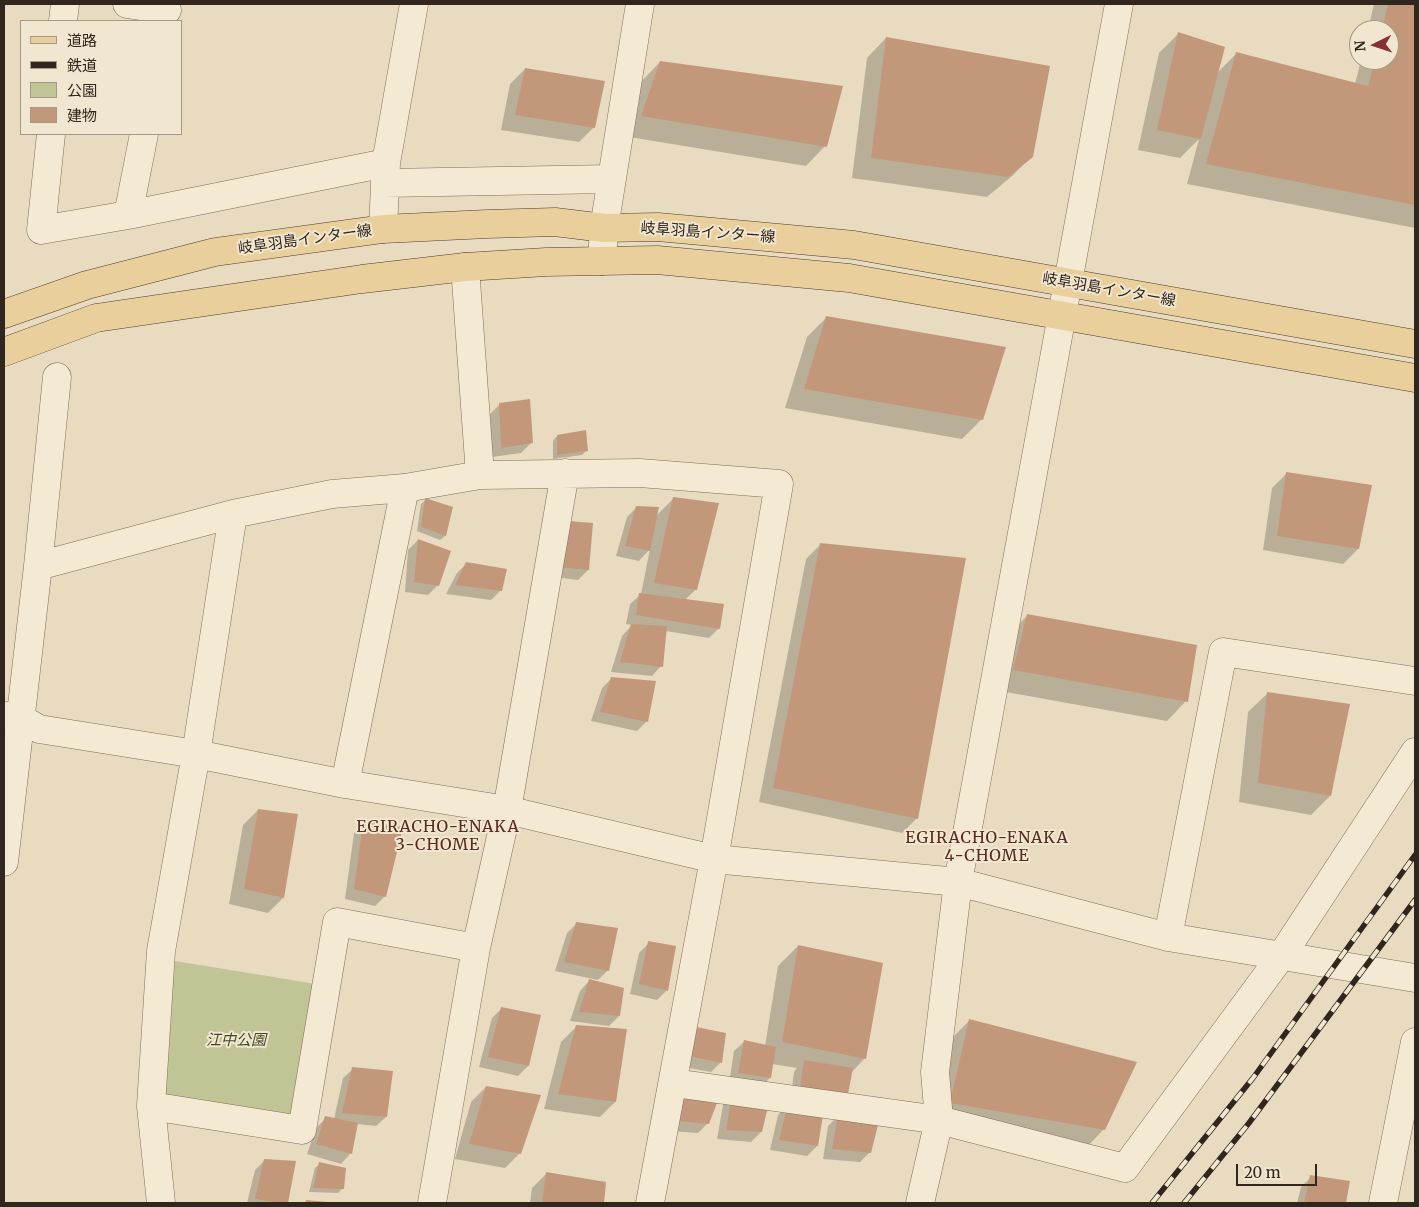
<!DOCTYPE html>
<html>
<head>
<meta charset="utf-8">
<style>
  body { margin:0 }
  #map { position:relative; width:1419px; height:1207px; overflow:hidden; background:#e8dbc0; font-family:Merriweather,"Noto Sans JP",serif }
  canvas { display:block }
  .frame { position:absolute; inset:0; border:5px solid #31261d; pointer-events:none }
  .legend { position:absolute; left:20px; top:20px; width:162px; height:115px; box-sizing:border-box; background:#f1e6cf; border:1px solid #a49988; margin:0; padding:6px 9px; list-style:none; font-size:15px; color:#31261d }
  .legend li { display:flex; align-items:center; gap:10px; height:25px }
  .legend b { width:25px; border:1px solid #a49988 }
  .north { position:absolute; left:1349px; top:20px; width:50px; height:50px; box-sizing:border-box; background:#f1e6cf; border:1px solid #a49988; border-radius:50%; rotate:266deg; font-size:14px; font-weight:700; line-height:20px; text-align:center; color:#31261d }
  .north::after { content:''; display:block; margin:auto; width:18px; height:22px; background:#883033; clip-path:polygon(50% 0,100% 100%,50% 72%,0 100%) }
  .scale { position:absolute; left:1236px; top:1164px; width:81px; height:22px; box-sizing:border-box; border:2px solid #31261d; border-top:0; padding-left:6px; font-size:15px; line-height:18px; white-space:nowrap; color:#31261d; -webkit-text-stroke:4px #f1e6cf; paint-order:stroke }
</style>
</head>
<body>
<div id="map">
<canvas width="1419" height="1207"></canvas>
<div class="frame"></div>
<ul class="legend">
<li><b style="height:6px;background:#e9cf9b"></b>道路</li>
<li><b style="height:6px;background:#31261d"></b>鉄道</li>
<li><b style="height:14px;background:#c1c596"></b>公園</li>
<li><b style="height:14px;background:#c3977a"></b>建物</li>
</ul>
<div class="north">N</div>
<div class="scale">20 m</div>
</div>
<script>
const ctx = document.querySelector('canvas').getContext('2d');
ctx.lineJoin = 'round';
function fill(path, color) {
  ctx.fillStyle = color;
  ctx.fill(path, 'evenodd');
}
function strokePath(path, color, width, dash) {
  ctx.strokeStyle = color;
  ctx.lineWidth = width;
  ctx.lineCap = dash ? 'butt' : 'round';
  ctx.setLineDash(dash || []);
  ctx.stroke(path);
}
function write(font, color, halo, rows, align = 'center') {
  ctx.font = font + ' Merriweather,"Noto Sans JP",serif';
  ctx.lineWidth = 4;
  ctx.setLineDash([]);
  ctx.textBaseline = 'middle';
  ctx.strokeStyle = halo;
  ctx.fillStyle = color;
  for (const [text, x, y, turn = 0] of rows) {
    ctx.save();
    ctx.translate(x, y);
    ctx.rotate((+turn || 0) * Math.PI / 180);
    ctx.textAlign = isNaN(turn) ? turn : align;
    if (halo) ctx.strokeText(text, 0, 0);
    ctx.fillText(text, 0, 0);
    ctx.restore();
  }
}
fill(new Path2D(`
  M 175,961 L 316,984 L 294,1120 L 160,1097 Z`), '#c1c596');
fill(new Path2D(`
  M 1374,4 L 1415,4 L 1415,228 L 1187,184 L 1199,139 L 1180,158 L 1138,150 L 1159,53 L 1179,33 L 1217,73 L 1236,54 L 1355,84 L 1361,60 L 1389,60 L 1389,30 L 1368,30 Z
  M 886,38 L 1032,156 L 1012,176 L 987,197 L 852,178 L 867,58 Z
  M 660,62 L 825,146 L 806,166 L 623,136 L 641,82 Z
  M 525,69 L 594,127 L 579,142 L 501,130 L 510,84 Z
  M 827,317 L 982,419 L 962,439 L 785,408 L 807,337 Z
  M 500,404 L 531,443 L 521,453 L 492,457 L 490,414 Z
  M 557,436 L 586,451 L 582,455 L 553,459 L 553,441 Z
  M 1287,473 L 1371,486 L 1358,549 L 1343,564 L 1263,550 L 1272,488 Z
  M 673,499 L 696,589 L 685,600 L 719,628 L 709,638 L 666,631 L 661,666 L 652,676 L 611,672 L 622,636 L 632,625 L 626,624 L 630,604 L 641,594 L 650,549 L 639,561 L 616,556 L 627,517 L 637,507 L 656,516 Z
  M 426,500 L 445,536 L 440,540 L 417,531 L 421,504 Z
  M 591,524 L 588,570 L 578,580 L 547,576 Z
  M 418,540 L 438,585 L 428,595 L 405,592 L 408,550 Z
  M 821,544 L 917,818 L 902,833 L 759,802 L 806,559 Z
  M 467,563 L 501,590 L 491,600 L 446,594 L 457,573 Z
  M 1028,615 L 1186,701 L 1167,721 L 995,690 L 1008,635 Z
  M 612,678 L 647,721 L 637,731 L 591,721 L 602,688 Z
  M 1268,693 L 1330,796 L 1311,815 L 1239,802 L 1248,712 Z
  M 258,810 L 296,815 L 283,898 L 268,913 L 229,904 L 243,825 Z
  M 363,823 L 385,896 L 375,906 L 345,899 L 354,833 Z
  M 577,923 L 608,970 L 598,980 L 555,971 L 567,933 Z
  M 649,943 L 667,990 L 657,1000 L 630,994 L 639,953 Z
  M 798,946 L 865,1058 L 851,1073 L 791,1096 L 794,1072 L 797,1068 L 772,1064 L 770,1078 L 760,1087 L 729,1083 L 734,1051 L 744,1042 L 765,1046 L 778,966 Z
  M 589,981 L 619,1016 L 609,1026 L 570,1021 L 580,991 Z
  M 502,1008 L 528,1066 L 518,1076 L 479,1067 L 492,1018 Z
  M 969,1021 L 1104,1129 L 1085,1149 L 931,1122 L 950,1040 Z
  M 576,1027 L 615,1102 L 600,1117 L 544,1109 L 561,1042 Z
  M 696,1029 L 721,1062 L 711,1072 L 679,1066 Z
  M 353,1069 L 386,1117 L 376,1126 L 357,1124 L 350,1154 L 341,1164 L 307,1154 L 316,1128 L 326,1118 L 334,1119 L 343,1078 Z
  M 486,1087 L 520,1153 L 505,1168 L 455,1159 L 471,1102 Z
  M 732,1095 L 761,1132 L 751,1142 L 717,1139 L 723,1105 Z
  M 676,1101 L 708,1123 L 698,1133 L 670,1131 Z
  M 788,1105 L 817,1146 L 807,1156 L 770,1150 L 778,1115 Z
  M 838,1116 L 870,1152 L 860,1162 L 823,1159 L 828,1126 Z
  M 265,1160 L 294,1162 L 286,1203 L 247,1203 L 255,1170 Z
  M 320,1164 L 342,1189 L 338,1193 L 309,1192 L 315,1168 Z
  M 547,1173 L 605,1183 L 603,1203 L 530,1203 L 532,1188 Z
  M 1311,1177 L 1349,1182 L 1345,1203 L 1297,1203 L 1301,1187 Z`), '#0003');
fill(new Path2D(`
  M 1388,4 L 1415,4 L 1415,205 L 1206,164 L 1236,52 L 1368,86 L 1375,60 L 1389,60 L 1389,30 L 1382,30 Z
  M 1178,32 L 1225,47 L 1201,139 L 1157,130 Z
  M 886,37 L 1050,66 L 1033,157 L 1008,177 L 871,158 Z
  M 660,61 L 843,86 L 827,147 L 641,116 Z
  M 525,68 L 605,81 L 595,128 L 515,115 Z
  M 826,316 L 1006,347 L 983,420 L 804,389 Z
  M 530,399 L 533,443 L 501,448 L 499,403 Z
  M 586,430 L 588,451 L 557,455 L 557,435 Z
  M 1286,472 L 1372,485 L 1359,549 L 1277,536 Z
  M 673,497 L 719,503 L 697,590 L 654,583 Z
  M 425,498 L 453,507 L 446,536 L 421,527 Z
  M 636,506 L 659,507 L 650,551 L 625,546 Z
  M 568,521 L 593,523 L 589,570 L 556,567 Z
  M 418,539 L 451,551 L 439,586 L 414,582 Z
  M 820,543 L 966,558 L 918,819 L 773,788 Z
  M 466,562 L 507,569 L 502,591 L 455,585 Z
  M 639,593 L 724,604 L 720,629 L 636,615 Z
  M 1027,614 L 1197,645 L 1188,702 L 1013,670 Z
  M 631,624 L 667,626 L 663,667 L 620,662 Z
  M 611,677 L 656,681 L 648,722 L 600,712 Z
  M 1267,692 L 1350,704 L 1331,796 L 1258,783 Z
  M 258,809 L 298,814 L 284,898 L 244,889 Z
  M 363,822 L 403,827 L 386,897 L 354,889 Z
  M 576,922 L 618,928 L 609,971 L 564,962 Z
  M 648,941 L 676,946 L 668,991 L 639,984 Z
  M 798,945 L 883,963 L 866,1059 L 782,1042 Z
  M 589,979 L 624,988 L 620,1016 L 579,1012 Z
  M 501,1007 L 541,1015 L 529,1066 L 488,1057 Z
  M 969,1019 L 1137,1062 L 1105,1130 L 950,1103 Z
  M 576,1025 L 627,1029 L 616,1102 L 558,1094 Z
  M 696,1027 L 726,1033 L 722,1063 L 688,1056 Z
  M 744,1040 L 776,1047 L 771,1078 L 738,1073 Z
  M 804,1060 L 853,1068 L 847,1099 L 800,1086 Z
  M 352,1067 L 393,1071 L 387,1117 L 342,1113 Z
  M 486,1086 L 541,1095 L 521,1154 L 469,1144 Z
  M 685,1089 L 720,1095 L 709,1124 L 679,1121 Z
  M 732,1094 L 769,1102 L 762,1132 L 726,1130 Z
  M 788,1104 L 824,1109 L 818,1146 L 779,1140 Z
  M 838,1115 L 879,1121 L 871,1153 L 832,1149 Z
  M 325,1116 L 358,1123 L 352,1154 L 316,1144 Z
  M 264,1159 L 296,1161 L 288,1203 L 278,1203 L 255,1199 Z
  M 319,1162 L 346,1168 L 344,1189 L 313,1188 Z
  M 546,1172 L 606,1182 L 604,1203 L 542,1203 Z
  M 1310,1175 L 1350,1181 L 1346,1203 L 1304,1203 Z
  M 306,1200 L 328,1202 L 328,1203 L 305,1203 Z`), '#c3977a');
const street = new Path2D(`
  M 127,4 L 167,10
  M 63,21 L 65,4
  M 51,134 L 41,230 L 128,215 L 386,163
  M 385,183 L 611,179
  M 128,215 L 144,134
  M 383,229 L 386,163 L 414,4
  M 602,261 L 604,228 L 640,4
  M 465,267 L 480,475
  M 38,566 L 57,377
  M 4,716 L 20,718 L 39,729 L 196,754 L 345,784 L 507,810 L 714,859 L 958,882 L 1168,937 L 1415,978
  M 345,784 L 405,488
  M 4,862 L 38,566 L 233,514 L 332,494 L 405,488 L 480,475 L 640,473 L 779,484 L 714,859 L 650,1203
  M 1168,937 L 1223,652 L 1415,681
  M 674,1083 L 939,1120 L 1125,1168 L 1282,955 L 1415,752
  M 151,1106 L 302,1130 L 337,922 L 476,948
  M 161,1203 L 151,1106 L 161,951 L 196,754 L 233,514
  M 432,1203 L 476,948 L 507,810 L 565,473
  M 920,1203 L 939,1120 L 935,1072 L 958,882 L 1119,4
  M 1383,1203 L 1415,1042`);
const primary = new Path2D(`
  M 4,314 L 87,285 L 215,252 L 383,229 L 487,224 L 555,222 L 604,228 L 658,227 L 854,245 L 1415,344
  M 4,352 L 96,318 L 362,279 L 465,267 L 546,262 L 657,260 L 849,278 L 1415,378`);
strokePath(street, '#806d5a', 29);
strokePath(primary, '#4e3c2e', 29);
strokePath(street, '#f4e9d2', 28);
strokePath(primary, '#e9cf9b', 28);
const rail = new Path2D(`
  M 1152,1203 L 1253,1078 L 1415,855
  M 1184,1203 L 1249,1123 L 1415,900`);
strokePath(rail, '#31261d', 5.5);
strokePath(rail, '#f1e6cf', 4, [11]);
write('15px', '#31261d', '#f1e6cf', [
  ["岐阜羽島インター線",708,233,4],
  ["岐阜羽島インター線",305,240,-8],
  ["岐阜羽島インター線",1109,290,10]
]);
write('italic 15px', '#434b26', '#f1e6cf', [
  ["江中公園",236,1041]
]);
ctx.letterSpacing = '1px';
write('16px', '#592b21', '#f1e6cf', [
  ["EGIRACHO-ENAKA",438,827],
  ["3-CHOME",438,845],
  ["EGIRACHO-ENAKA",987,838],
  ["4-CHOME",987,856]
]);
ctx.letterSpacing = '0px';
</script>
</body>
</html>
